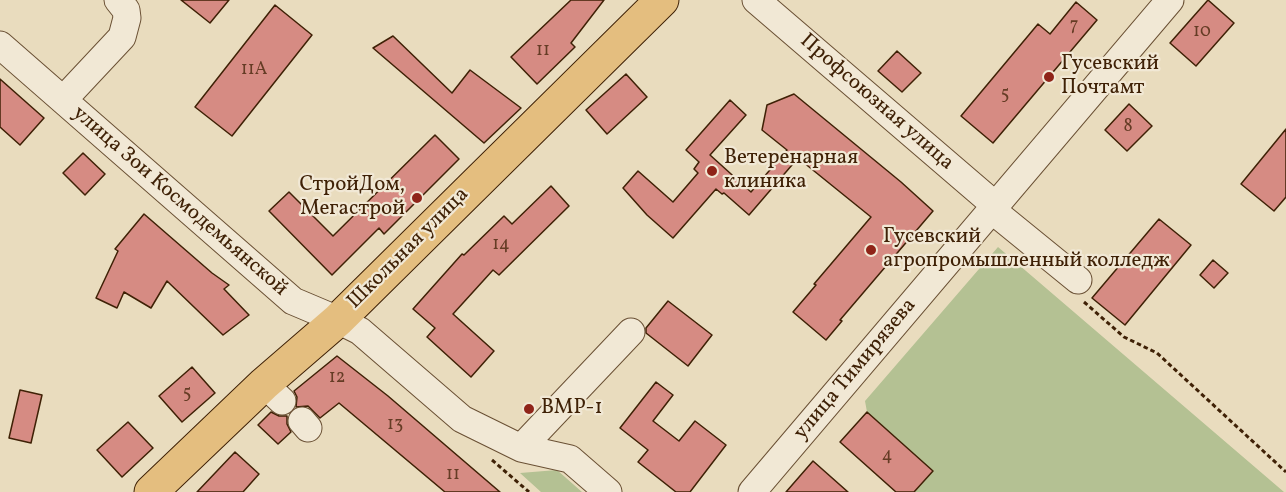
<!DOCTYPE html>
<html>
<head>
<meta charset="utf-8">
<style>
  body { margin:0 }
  canvas { display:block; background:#e9dcbe }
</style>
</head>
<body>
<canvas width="1286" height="492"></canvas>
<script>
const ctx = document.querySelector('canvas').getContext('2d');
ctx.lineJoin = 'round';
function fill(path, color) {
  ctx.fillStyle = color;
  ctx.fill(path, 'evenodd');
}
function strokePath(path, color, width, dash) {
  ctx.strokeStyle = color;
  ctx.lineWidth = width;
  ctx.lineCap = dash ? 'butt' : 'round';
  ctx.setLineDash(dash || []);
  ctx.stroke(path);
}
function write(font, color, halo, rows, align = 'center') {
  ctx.font = font + ' Vollkorn,serif';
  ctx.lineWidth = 4.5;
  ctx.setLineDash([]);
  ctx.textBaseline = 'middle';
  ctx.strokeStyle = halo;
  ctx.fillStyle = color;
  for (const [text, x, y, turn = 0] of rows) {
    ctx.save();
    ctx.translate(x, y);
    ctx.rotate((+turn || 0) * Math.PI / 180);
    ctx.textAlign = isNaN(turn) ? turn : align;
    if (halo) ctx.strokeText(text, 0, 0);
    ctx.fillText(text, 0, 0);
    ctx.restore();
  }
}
fill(new Path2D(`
  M 998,247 L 1284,492 L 896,492 L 840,442 L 867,412 L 865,401 Z
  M 557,470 L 582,492 L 541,492 L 520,473 Z`), '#b4c193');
const building = new Path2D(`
  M 181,0 L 229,0 L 210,23 Z
  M 571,0 L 604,0 L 571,43 L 575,47 L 537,84 L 511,57 Z
  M 1208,0 L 1234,23 L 1196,66 L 1170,43 Z
  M 1076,2 L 1097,20 L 993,143 L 961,116 L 1038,24 L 1050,34 Z
  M 275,5 L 312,35 L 232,136 L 195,107 Z
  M 393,36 L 452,93 L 470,70 L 521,108 L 484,143 L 373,48 Z
  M 897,51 L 921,73 L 902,92 L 878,71 Z
  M 626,74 L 647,97 L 607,134 L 586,110 Z
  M 0,79 L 44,118 L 20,145 L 0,127 Z
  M 794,94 L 901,182 L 933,211 L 840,320 L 842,321 L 826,340 L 793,312 L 816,285 L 814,284 L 871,217 L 798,158 L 749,215 L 724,193 L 722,194 L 716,189 L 673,238 L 647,215 L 623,188 L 638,171 L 673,202 L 698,173 L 694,169 L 699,162 L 686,150 L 730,100 L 746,115 L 710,155 L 751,192 L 787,150 L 762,130 L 767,105 Z
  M 1129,104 L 1152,126 L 1127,151 L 1105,130 Z
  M 1286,129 L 1286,197 L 1274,211 L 1241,184 Z
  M 435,135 L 459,159 L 384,234 L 379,228 L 332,275 L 269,211 L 289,192 L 333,236 Z
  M 83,153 L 105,174 L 85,195 L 63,173 Z
  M 551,186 L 569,206 L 499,275 L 493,270 L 453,314 L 494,351 L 471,377 L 427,337 L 435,328 L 413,309 L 462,254 L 464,255 L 504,216 L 512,224 Z
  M 144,214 L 212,273 L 229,285 L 224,289 L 249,315 L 223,335 L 167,281 L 151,308 L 124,292 L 117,308 L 96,298 L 118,251 L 115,249 Z
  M 1159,219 L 1191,245 L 1125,325 L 1092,298 Z
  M 1213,260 L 1228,273 L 1214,288 L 1200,275 Z
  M 668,301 L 712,335 L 688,366 L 646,333 L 646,328 Z
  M 337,356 L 388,396 L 500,492 L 445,492 L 339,403 L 320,418 L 308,406 L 296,407 L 297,397 L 294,391 Z
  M 192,367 L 215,393 L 182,422 L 159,396 Z
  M 656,382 L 673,395 L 653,421 L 679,441 L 695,421 L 726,445 L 690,492 L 676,492 L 638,462 L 648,450 L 620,428 Z
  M 20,390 L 42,395 L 31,443 L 9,438 Z
  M 271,412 L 279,416 L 287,416 L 287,424 L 291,432 L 278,444 L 258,425 Z
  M 867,412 L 933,471 L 914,492 L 896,492 L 840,442 Z
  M 128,422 L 153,448 L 122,477 L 97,450 Z
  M 235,452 L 259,474 L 243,492 L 197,492 Z
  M 813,461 L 848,492 L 786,492 Z`);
fill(building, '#d68b83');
strokePath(building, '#3f2106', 1.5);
const minor = new Path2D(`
  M 756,0 L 996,206
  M 0,45 L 293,301 L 338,320 L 360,331 L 462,419 L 521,448 L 570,459 L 608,492
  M 63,100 L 122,37 L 127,18 L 126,10 L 118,0
  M 992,210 L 1078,280
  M 264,384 L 282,401
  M 302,421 L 308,428
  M 521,448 L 631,332
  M 752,492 L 1170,0`);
const major = new Path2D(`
  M 151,492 L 264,384 L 338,320 L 662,0`);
strokePath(minor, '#6a5034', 29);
strokePath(major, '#3f2106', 35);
strokePath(new Path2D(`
  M 1084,302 L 1124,337 L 1157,353 L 1286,472
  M 492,460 L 529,492`), '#3f2106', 3, [4.5, 3]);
strokePath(minor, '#f1e8d5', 27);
strokePath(major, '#e4be7f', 33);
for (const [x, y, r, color] of [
  [1049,77,6,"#8f2418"],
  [712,171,6,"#8f2418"],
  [417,198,6,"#8f2418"],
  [871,250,6,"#8f2418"],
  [529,409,6,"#8f2418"]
]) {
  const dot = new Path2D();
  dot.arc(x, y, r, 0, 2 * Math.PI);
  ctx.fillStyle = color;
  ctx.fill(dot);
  strokePath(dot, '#f1e8d5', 2);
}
write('18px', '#653c25', null, [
  ["7",1074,27],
  ["10",1202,33],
  ["11",543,52],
  ["11А",254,71],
  ["5",1005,96],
  ["8",1128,128],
  ["14",501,246],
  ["12",337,379],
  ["5",187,395],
  ["13",395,426],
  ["4",887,457],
  ["11",453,476]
]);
write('21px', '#3f2106', '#f1e8d5', [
  ["Гусевский",1061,65],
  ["Почтамт",1061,89],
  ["Ветеренарная",724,159],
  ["клиника",724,183],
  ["СтройДом,",405,186,"right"],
  ["Мегастрой",405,210,"right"],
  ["Гусевский",883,238],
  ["агропромышленный колледж",883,262],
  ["BMP-1",541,409]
], 'left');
write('21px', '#3f2106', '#f1e8d5', [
  ["Профсоюзная улица",876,103,41],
  ["улица Зои Космодемьянской",179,202,41],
  ["Школьная улица",409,249,-45],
  ["улица Тимирязева",856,370,-50]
]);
</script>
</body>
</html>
